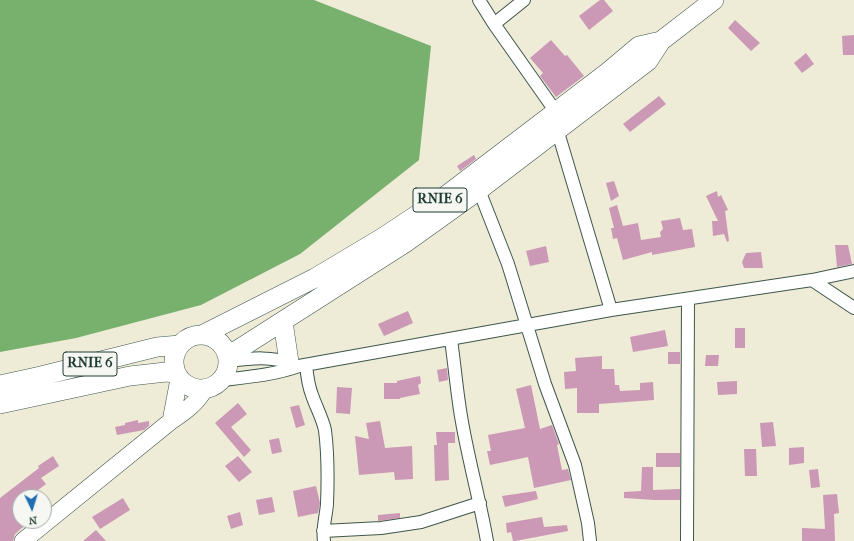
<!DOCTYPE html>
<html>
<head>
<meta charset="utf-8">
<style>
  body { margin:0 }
  #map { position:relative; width:854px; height:541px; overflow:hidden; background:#eeebd6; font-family:"IM FELL French Canon",serif }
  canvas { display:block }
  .north { position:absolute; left:12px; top:489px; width:40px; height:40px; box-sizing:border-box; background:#f6f6f2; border:1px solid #a0aca6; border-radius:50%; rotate:176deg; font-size:11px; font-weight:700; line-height:16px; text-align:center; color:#1f3d34 }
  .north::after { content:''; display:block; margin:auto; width:14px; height:18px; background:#1f6fb2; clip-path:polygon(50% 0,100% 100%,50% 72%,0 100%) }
</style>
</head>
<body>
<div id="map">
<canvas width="854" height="541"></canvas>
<div class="north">N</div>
</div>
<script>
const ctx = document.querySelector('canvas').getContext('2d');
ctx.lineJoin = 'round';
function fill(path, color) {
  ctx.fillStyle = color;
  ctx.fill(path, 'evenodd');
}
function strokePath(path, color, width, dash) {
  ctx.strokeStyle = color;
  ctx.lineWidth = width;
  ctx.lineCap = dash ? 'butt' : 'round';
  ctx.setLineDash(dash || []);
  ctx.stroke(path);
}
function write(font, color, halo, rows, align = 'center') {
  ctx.font = font + ' "IM FELL French Canon",serif';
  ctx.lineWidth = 3.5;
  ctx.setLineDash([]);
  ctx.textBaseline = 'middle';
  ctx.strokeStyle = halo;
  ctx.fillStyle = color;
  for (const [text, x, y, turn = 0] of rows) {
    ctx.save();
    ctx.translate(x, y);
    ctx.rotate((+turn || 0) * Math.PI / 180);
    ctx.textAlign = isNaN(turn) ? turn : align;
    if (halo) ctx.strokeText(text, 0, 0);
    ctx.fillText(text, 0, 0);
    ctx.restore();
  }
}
fill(new Path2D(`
  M 0,0 L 314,0 L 431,46 L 419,160 L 300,254 L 201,305 L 76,338 L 0,352 Z`), '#78b06e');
fill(new Path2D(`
  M 600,0 L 604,0 L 613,11 L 589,30 L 579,16 Z
  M 735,20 L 760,43 L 751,51 L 728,28 Z
  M 854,35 L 854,55 L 843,55 L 842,36 Z
  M 551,40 L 565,56 L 567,55 L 584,76 L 556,97 L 540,76 L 543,73 L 530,58 Z
  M 806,53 L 814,64 L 802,73 L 794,63 Z
  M 659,96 L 666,104 L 630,132 L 623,124 Z
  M 474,155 L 476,159 L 460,171 L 457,166 Z
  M 614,181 L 619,196 L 611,201 L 606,183 Z
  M 717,191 L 718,197 L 721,195 L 728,210 L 725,211 L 729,241 L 727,242 L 724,234 L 713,236 L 712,221 L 718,221 L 706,196 Z
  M 617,205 L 623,226 L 638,223 L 641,240 L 661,237 L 660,232 L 663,229 L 661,221 L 680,218 L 683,230 L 692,229 L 695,247 L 652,255 L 652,252 L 623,260 L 617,238 L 613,239 L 611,228 L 614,228 L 609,208 Z
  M 835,245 L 848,245 L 852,264 L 837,267 Z
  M 546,246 L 549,262 L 530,266 L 526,251 Z
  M 761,252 L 763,268 L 744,268 L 742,262 L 746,253 Z
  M 408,311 L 413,323 L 384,336 L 378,324 Z
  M 735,328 L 745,328 L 745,348 L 735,348 Z
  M 665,330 L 668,346 L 633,352 L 630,337 Z
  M 668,352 L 680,352 L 680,364 L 668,364 Z
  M 706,355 L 719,355 L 718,366 L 705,366 Z
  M 602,356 L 602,369 L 614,369 L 615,385 L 619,385 L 620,391 L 640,390 L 640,383 L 653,382 L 654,400 L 599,404 L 599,413 L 577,413 L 577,388 L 565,389 L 564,372 L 576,371 L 575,358 Z
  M 447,368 L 448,380 L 439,382 L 437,370 Z
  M 420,376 L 421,383 L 418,385 L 420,394 L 400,398 L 400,399 L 384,399 L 384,383 L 397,383 L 397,381 Z
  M 737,381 L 737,394 L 718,395 L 717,382 Z
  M 531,385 L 540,429 L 552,425 L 559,444 L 557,445 L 562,470 L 568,469 L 571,480 L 534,488 L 528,457 L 490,465 L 487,451 L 491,451 L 488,435 L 525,428 L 516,389 Z
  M 337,387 L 352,388 L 350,414 L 336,413 Z
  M 238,403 L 247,414 L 231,427 L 251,450 L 244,457 L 215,423 Z
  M 299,405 L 305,425 L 296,428 L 290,407 Z
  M 138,420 L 138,423 L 149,421 L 149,426 L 144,430 L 117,435 L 115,427 L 125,425 L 125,423 Z
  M 380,421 L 385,448 L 412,446 L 413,479 L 395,480 L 394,472 L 359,475 L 355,436 L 369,439 L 366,423 Z
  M 773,422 L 776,446 L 762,447 L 760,423 Z
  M 436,432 L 455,432 L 455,443 L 448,443 L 449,480 L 435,481 L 434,445 L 437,445 Z
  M 279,438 L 282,452 L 272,454 L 269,440 Z
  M 804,447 L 804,463 L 789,465 L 789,448 Z
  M 744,449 L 756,449 L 757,476 L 745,476 Z
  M 656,453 L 680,453 L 680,467 L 656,467 Z
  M 53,456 L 59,466 L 41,478 L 46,484 L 29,497 L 20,497 L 20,521 L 30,521 L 15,534 L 13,541 L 0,541 L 0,498 L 39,468 L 38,466 Z
  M 238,456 L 252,472 L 239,482 L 225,466 Z
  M 642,467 L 653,467 L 653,490 L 680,489 L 680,500 L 655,500 L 624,498 L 624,492 L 641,491 Z
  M 818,469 L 820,487 L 811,488 L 809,470 Z
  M 316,486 L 320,503 L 318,513 L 298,517 L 293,491 Z
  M 536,491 L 538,499 L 505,507 L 502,496 Z
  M 837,494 L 839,513 L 834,514 L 835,541 L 802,541 L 802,528 L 825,529 L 823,495 Z
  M 272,497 L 275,512 L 259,515 L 256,500 Z
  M 123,498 L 130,510 L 100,529 L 92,517 Z
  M 240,512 L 243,525 L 231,529 L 227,516 Z
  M 400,513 L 400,518 L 378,521 L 378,515 Z
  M 542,517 L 544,527 L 567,525 L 568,531 L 515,541 L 513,541 L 511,532 L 507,533 L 506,523 Z
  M 96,530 L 106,541 L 83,541 Z`), '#cb99b5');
const minor = new Path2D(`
  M 479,0 L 494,24 L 556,112
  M 494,24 L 524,0
  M 557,129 L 611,310
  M 479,190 L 508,264 L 545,384 L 575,465 L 588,523 L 590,541
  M 812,280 L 854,271
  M 451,340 C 455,367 457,395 462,422 C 469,462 480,501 487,541
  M 229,361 C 253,358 271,356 294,364
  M 306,365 C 307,375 308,385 312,395 C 316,407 322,417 325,430 C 328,454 328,480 327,504 C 326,517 322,528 324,541
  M 222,380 C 248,377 274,375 299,366 L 611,310 L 812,280 L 854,308
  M 323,531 L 381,528 L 421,522 L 480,503
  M 687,541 L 688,299`);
const secondary = new Path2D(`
  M 171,421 L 179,379
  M 23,541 L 171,421 C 184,412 196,404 204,390`);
const primary = new Path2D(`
  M 283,322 L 289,362
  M174 362a27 27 0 1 1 54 0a27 27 0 1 1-54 0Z
  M 202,335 L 315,278 L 382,238 L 444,197 L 608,72 L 639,46 L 661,41
  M 228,356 L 405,243 L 479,190 L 648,61 L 661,41 L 714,0
  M 0,385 L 41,376 L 157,347 L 180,345
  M 0,404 L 130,376 L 166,372 L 176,373`);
strokePath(minor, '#3e574c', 14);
strokePath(secondary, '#3e574c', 18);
strokePath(primary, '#3e574c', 20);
strokePath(minor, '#fff', 12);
strokePath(secondary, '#fff', 17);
strokePath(primary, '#fff', 19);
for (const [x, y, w] of [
  [440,200,54],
  [90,364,54]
]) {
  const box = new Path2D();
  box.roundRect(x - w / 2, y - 12, w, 24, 3);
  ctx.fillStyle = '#f6f6f2';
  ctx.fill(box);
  strokePath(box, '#1f3d34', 1);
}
write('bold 14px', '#1f3d34', null, [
  ["RNIE 6",440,200],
  ["RNIE 6",90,364]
]);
</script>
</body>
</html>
